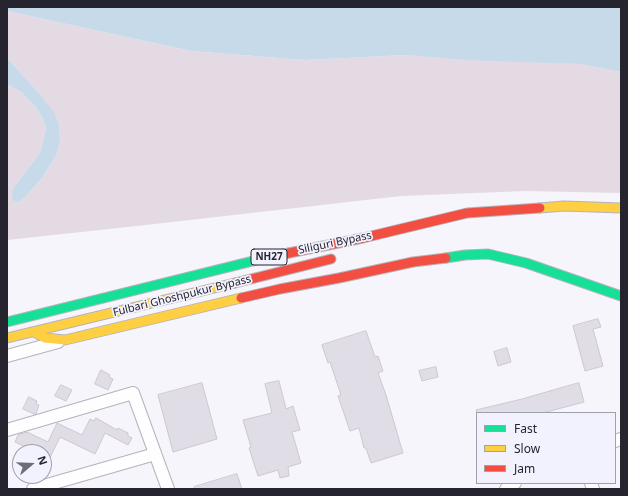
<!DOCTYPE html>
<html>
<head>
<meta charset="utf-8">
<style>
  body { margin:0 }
  #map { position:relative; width:628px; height:496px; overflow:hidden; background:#f5f5fb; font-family:"Noto Sans",sans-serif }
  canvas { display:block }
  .frame { position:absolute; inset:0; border:8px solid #25242f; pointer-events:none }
  .legend { position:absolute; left:476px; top:412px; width:140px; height:72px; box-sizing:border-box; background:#f2f2fe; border:1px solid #a0a0ab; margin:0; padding:5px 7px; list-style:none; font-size:12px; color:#25242f }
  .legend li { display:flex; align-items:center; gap:8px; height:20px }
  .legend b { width:20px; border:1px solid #a0a0ab }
  .north { position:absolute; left:12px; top:444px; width:40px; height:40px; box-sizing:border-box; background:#f2f2fe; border:1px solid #a0a0ab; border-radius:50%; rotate:71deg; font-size:11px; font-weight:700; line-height:16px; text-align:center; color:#25242f }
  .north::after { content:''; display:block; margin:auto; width:14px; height:18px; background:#6e6d76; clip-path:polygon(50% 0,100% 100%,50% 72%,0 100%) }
</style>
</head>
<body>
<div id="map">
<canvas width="628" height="496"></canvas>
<div class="frame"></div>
<ul class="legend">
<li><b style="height:5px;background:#16e098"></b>Fast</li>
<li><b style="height:5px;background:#ffcf43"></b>Slow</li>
<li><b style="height:5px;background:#f24e42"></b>Jam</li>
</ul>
<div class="north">N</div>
</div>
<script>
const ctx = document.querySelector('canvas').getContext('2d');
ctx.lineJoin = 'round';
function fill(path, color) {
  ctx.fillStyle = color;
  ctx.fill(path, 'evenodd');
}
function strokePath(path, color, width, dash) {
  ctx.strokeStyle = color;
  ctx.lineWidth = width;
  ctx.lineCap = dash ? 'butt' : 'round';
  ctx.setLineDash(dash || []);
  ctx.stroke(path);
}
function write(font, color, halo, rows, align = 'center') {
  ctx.font = font + ' "Noto Sans",sans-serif';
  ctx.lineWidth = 3.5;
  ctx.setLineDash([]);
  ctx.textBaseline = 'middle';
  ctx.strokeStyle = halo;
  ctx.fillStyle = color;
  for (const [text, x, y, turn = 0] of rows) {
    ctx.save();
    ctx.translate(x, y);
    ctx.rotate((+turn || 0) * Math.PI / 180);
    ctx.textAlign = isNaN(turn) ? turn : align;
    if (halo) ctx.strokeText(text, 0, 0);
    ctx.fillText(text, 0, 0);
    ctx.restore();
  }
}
fill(new Path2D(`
  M 7,11 L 191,51 L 305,60 L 406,55 L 580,64 L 621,72 L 621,193 L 525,191 L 401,196 L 146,225 L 7,240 L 7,88 L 9,85 L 22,93 L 35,106 L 43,119 L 46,129 L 40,153 L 16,184 L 20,201 L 25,197 L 42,178 L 56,156 L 60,140 L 59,124 L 39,93 L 7,58 Z`), '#e4dae4');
fill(new Path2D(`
  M 7,7 L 621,7 L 621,72 L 580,64 L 468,60 L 406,55 L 305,60 L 191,51 L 7,11 Z
  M 7,58 L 39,93 L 53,111 L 59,124 L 60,140 L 56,156 L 42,178 L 25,197 L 20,201 L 14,201 L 12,197 L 12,192 L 16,184 L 40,153 L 46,129 L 43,119 L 35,106 L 22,93 L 9,85 L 7,88 Z`), '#c6daea');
const building = new Path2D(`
  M 598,319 L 601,327 L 593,329 L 603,366 L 585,371 L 573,326 Z
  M 366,331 L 375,357 L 378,356 L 383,371 L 378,373 L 386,395 L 403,453 L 371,463 L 366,448 L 364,448 L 359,428 L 350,431 L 338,396 L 341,395 L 330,362 L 328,363 L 322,345 Z
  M 507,348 L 511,362 L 498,366 L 494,352 Z
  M 436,367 L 438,377 L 422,381 L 419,371 Z
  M 101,370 L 110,375 L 109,377 L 113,379 L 108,390 L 95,384 Z
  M 279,381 L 286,409 L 293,406 L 300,430 L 292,432 L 301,463 L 288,467 L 289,476 L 280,478 L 278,470 L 258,476 L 249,448 L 251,447 L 243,420 L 272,413 L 265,384 Z
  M 202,383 L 217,439 L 173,452 L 158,395 Z
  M 579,383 L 584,402 L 543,413 L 477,413 L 476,410 L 522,399 Z
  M 61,385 L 72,390 L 66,401 L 55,396 Z
  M 29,397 L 37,401 L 36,404 L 39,405 L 36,414 L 34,414 L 23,409 Z
  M 96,418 L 117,430 L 118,428 L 128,433 L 128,436 L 132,438 L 128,445 L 105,433 L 95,454 L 60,437 L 44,470 L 44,452 L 36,452 L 15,442 L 18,435 L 22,433 L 23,434 L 24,433 L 27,432 L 48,442 L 57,423 L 82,435 L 90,419 L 94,421 Z
  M 237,474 L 242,489 L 194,489 L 194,487 Z`);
fill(building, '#e0dde6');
strokePath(building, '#ccc8d1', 1);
const street = new Path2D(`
  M 7,356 L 58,342
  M 7,430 L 133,393 L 168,489
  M 615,441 L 621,439
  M 591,483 L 593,489
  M 33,489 L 155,454
  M 506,489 L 515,483`);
const fast = new Path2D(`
  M 446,258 L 465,255 L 488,254 L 526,263 L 621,296
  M 7,322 L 265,258 L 289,253`);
const slow = new Path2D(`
  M 540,208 L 564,206 L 621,208
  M 34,332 L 45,338 L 65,340 L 241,298
  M 7,338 L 235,283`);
const jam = new Path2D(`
  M 289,253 L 363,238 L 467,213 L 540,208
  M 235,283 L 331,259
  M 241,298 L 280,289 L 339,278 L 413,262 L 446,258`);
strokePath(street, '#b4b3bb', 14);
strokePath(fast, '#b4b3bb', 11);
strokePath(slow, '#b4b3bb', 11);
strokePath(jam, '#b4b3bb', 11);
strokePath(street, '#fefefe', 12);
strokePath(fast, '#16e098', 9);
strokePath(slow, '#ffcf43', 9);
strokePath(jam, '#f24e42', 9);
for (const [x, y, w] of [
  [269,257,36]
]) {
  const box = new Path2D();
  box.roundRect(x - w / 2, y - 8, w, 16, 3);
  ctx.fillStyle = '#f2f2fe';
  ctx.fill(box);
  strokePath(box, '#25242f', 1);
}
write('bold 10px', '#25242f', null, [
  ["NH27",269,257]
]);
write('11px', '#25242f', '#f2f2fe', [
  ["Siliguri Bypass",335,243,-12],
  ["Fulbari Ghoshpukur Bypass",182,296,-14]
]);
</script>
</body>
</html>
